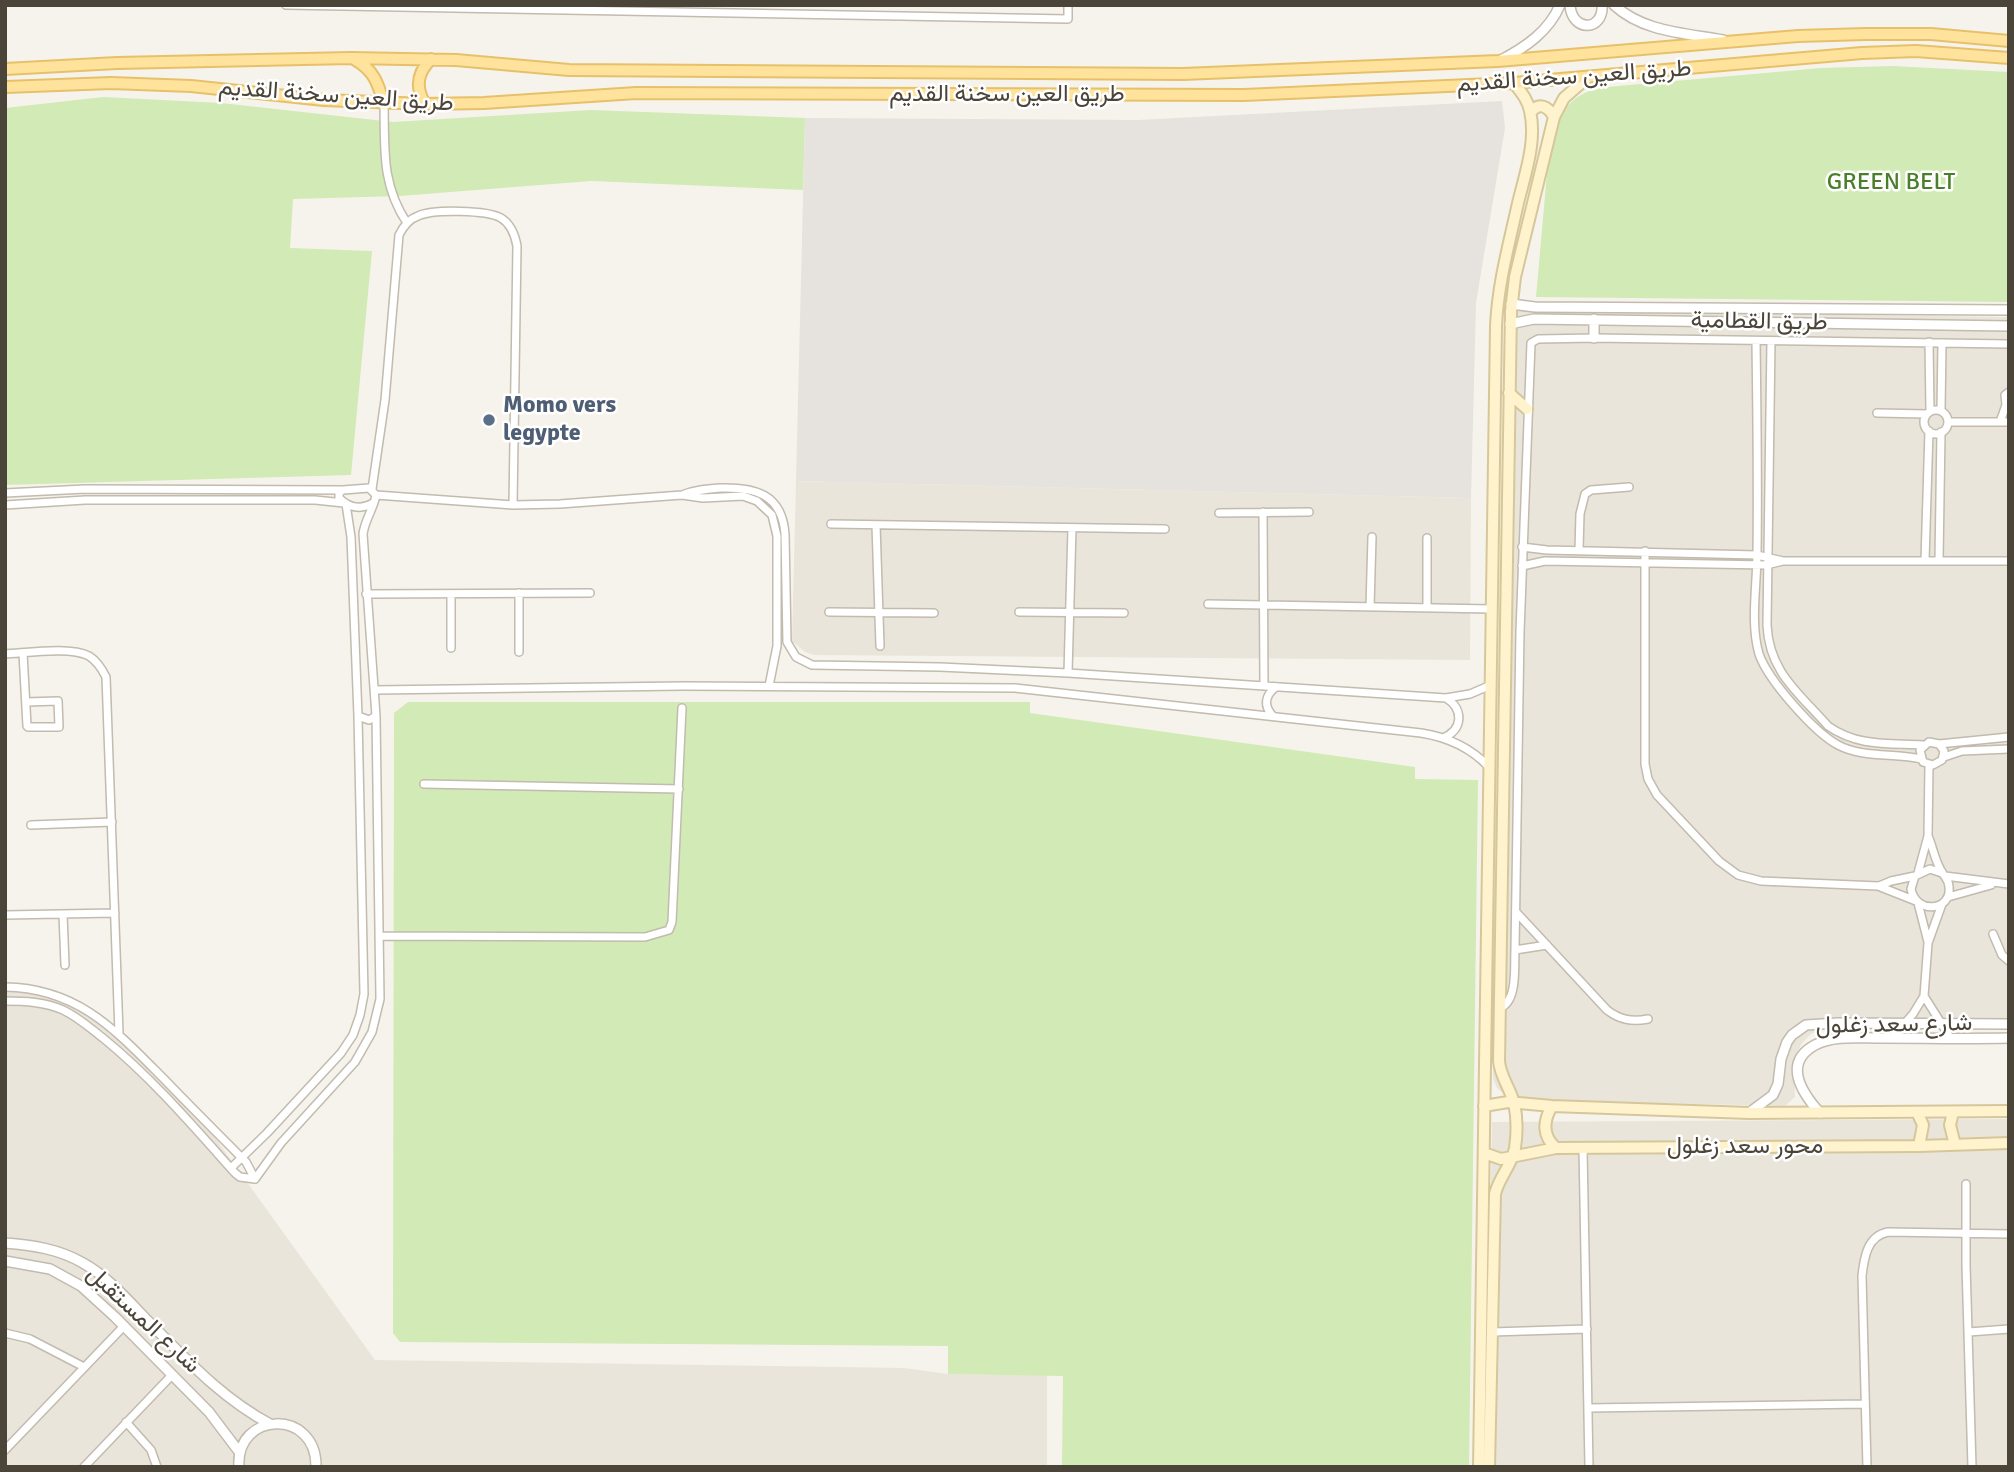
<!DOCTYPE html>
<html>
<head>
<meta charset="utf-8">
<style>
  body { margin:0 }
  #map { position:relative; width:2014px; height:1472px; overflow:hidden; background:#f6f3ec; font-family:Signika,sans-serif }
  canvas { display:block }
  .frame { position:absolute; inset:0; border:7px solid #4b4439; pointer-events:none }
</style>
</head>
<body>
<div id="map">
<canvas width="2014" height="1472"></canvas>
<div class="frame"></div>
</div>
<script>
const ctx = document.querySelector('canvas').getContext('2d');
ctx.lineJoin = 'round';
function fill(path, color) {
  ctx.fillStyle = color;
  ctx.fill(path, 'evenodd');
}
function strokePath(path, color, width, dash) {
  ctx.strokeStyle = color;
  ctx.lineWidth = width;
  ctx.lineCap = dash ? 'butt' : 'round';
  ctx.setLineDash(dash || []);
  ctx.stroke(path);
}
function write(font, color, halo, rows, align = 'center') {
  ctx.font = font + ' Signika,Vazirmatn,sans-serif';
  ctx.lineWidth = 5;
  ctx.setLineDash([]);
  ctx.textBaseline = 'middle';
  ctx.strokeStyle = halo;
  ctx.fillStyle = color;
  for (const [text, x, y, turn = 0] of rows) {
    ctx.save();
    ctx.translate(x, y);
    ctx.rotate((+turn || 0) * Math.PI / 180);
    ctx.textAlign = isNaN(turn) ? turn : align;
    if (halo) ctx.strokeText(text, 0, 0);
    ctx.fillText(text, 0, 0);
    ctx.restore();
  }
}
fill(new Path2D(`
  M 1513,308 L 1525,310 L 2009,317 L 2009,1030 L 1822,1029 L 1811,1034 L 1802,1043 L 1797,1053 L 1794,1065 L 1795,1097 L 1785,1106 L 1511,1100 L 1497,1088 L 1493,1079 L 1492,985 L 1498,825 L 1504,320 L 1506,313 Z
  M 796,481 L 1471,498 L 1470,660 L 814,655 L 805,652 L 792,641 Z
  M 56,990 L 128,1042 L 203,1121 L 375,1360 L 904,1368 L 948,1374 L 1047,1375 L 1047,1467 L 5,1467 L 5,991 Z
  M 2009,1119 L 2009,1467 L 1486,1467 L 1492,1122 Z`), '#eae5da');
fill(new Path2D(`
  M 1502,101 L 1505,128 L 1476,303 L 1471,498 L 796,481 L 805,118 L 1138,120 Z`), '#e6e2dd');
fill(new Path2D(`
  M 1892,66 L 2009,72 L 2009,302 L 1536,297 L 1550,140 C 1563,109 1571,92 1607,87 L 1821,68 Z
  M 103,97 L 221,103 L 393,122 L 591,110 L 805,118 L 803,190 L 591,181 L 400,196 L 293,199 L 290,248 L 372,251 L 351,475 L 5,485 L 5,108 Z
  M 408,702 L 1030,702 L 1030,713 L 1415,767 L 1415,779 L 1478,780 L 1469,1467 L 1062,1467 L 1063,1376 L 948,1374 L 948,1346 L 400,1342 L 393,1333 L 394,713 Z`), '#d2eab5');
const minor = new Path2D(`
  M 286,5 L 1068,19 L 1068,5
  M 384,104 C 385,148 381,184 407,223
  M 1756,341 C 1757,412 1758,483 1757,553 C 1757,585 1750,623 1759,654 C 1768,680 1814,732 1838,745 C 1862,758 1895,753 1921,759
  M 1771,341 L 1767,625 C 1769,672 1799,693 1828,726 C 1858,747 1889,743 1923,745
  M 1929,342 L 1930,411
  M1924 422a12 12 0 1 1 24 0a12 12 0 1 1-24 0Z
  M 1941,410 L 1942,343
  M 1877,413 L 1927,414
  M 1948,422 L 2009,422
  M 2000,422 L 2006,405 L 2005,395 L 2009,392
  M 372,489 L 385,400 L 399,235 C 403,227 409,219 418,216 C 433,209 487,210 501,218 C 511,224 515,235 517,246 L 513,505
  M 5,493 L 85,489 L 343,490
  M 376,495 L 513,505 L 560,504 L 682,495 L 703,498 L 743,496 L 757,501 L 772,515 L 777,536 L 777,646 L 769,686
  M 682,495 C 694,490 707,489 720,488 C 755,487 782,494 785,534 L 787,642 L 796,657 L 812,665 L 940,667 L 1068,673 L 1446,698 L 1470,694 L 1491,685
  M 5,505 L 85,500 L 315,500 L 344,503
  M 1263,512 L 1264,686
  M 1219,513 L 1309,512
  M 831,524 L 1165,529
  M 876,525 L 880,646
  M 1522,547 L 1547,550 L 1757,555 L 1783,561
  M 1579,550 L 1580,514 L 1585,494 L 1591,490 L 1629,487
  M 1645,551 L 1645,764 L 1648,779 L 1657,795 L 1719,861 L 1738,875 L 1761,881 L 1878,886 L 1916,901
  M 1925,560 L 1929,431
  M 1939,560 L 1941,432
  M 1522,566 L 1545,561 L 1766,565 L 1783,561 L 2009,561
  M 519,593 L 519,652
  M 366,594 L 590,593
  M 1208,604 L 1492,609
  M 1370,607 L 1372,537
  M 1427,608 L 1427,538
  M 829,612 L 934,613
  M 1019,612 L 1124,613
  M 451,648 L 451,594
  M 23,653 L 27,726 L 28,727 L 59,727 L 58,701 L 26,702
  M 5,654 C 26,653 71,646 89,656 C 97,661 102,669 106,677 L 119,1033
  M 1068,673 L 1072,528
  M 375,690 L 683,686 L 1015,688 L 1421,733 C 1447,737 1470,747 1489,767
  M 358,716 L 369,720 L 376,716
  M 1273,716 C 1263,706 1265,695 1276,687
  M 1443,738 C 1463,730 1464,709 1446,698
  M 1939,744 L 1944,751 L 1942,760 L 1933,765 L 1923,762 L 1920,750 L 1929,742 L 1939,744 L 2009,737
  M 1944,757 L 1962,751 L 2009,749
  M 424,784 L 679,789
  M 31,825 L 112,822
  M 1928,836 C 1933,847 1935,862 1942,872 C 1945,878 1949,880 1949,887 C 1952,911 1916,915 1911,889 L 1915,876 L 1930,869 L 1942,873
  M 1918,873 L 1928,836 L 1929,765
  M 1945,876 L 2009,884
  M 1879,886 L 1891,881 L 1915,876
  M 1948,897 L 1991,885
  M 1918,903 L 1928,942
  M 1516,912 L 1607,1010 C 1620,1020 1632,1022 1648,1019
  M 63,914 L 65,965
  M 5,915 L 115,913
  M 1993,934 L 2002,955 L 2009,961
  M 380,936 L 645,937 L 669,930 L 672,922 L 682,708
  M 1515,950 L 1547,945
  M 5,987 C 80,988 118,1033 167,1082 C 193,1109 220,1136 246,1162 L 255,1179
  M 1924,996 L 1951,1039
  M 5,1001 C 25,1001 45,1002 63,1010 C 78,1017 90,1028 103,1038 C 152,1078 193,1126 235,1173 L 240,1177 L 255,1179
  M 1500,1008 C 1518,1001 1514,967 1515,950 L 1520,632 L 1531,343 L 1538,339 L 1594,338 L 2009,344
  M 1892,1038 L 1913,1014 L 1924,996 L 1928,943 L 1942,904
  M 1583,1148 L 1589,1467
  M 231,1168 L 267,1133 L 341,1053 L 353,1035 L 360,1015 L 364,994 L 358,716 L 351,537 L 346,504
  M 255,1179 L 281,1143 L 355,1062 L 372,1032 L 380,999 L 376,716 L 363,534 C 365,519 374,508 376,495 L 369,488 L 343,490 L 339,493 L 339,498 C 349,508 361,510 373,503
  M 1966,1184 L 1966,1265 L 1972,1467
  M 1492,1332 L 1587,1329
  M 1969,1332 L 2009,1329
  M 5,1333 L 30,1339 L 84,1367
  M 1588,1408 L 1864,1404
  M 126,1422 L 151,1450 L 157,1467
  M 5,1450 L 124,1326
  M 84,1467 L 172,1375
  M 1867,1467 L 1862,1276 C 1864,1258 1867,1236 1888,1232 L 2009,1234`);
const tertiary = new Path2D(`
  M 1570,5 C 1572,33 1604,31 1602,5
  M 1614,5 C 1643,32 1685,33 1723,40
  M 1501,60 C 1526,47 1549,31 1560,5
  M 1511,304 L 1535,307 L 2009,310
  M 1510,324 L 1534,319 L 2009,326
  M 1594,338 L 1594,319
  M 1750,1112 L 1773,1095 L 1778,1084 L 1781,1059 L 1787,1042 L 1792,1035 L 1806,1025 L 1838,1023 L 2009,1024
  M 1820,1113 C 1802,1093 1782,1063 1815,1045 C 1833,1035 1859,1038 1879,1038 C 1922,1038 1965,1039 2009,1038
  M 5,1243 C 32,1245 59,1249 83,1263 C 108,1277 127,1299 147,1320 C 185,1358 221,1398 270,1424
  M 5,1261 L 50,1269 L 81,1286 L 115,1317 L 209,1412 L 240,1453
  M 239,1467 C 235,1411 317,1408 316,1467`);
const secondary = new Path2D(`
  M 1531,112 C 1539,102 1548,106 1554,117
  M 1509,393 L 1527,409
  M 1484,1106 L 1508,1102 L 1552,1106 L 1749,1113 L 2009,1111
  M 1552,1106 C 1543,1121 1542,1136 1556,1148
  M 1917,1112 L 1923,1125 L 1919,1146
  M 1953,1112 L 1950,1125 L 1955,1145
  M 1484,1153 L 1501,1159 L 1556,1148 L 1919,1146 L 2009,1143
  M 1479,1467 L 1496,326 C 1498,283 1509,244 1518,203 C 1525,174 1537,141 1530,111 C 1528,100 1521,92 1514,83
  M 1489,1467 L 1495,1194 C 1499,1177 1512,1165 1515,1148 C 1517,1134 1517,1116 1514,1103 C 1510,1088 1500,1076 1499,1061 L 1511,311 L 1515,277 L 1554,117 L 1564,98 L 1587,78`);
const primary = new Path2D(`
  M 354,59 C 374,70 378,83 384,104
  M 5,69 L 117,63 L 351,58 L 456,60 L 569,70 L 1183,74 L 1498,61 L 1798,36 L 1866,34 L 1931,34 L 2009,41
  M 5,87 L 111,83 L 191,86 L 324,100 L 425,104 L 484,103 L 636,93 L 1244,95 L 1514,83 L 1862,53 L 1916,51 L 2009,58
  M 425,104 C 415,87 417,73 431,59`);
strokePath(minor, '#c2bbae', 10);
strokePath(tertiary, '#c2bbae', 12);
strokePath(secondary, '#d6c79b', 14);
strokePath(primary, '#e6c16a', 14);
strokePath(minor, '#fff', 7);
strokePath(tertiary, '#fff', 9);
strokePath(secondary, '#fff3cd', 10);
strokePath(primary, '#ffe39c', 10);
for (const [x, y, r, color] of [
  [489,420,7,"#5c6f8a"]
]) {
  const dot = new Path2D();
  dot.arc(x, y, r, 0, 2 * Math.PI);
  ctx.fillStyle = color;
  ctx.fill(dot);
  strokePath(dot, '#fff', 2.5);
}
write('24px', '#4b4439', '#fff', [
  ["طريق العين سخنة القديم",1574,77,-4],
  ["طريق العين سخنة القديم",1007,95],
  ["طريق العين سخنة القديم",336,96,4],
  ["طريق القطامية",1759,322,1],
  ["شارع سعد زغلول",1894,1025,-1],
  ["محور سعد زغلول",1745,1147],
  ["شارع المستقبل",143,1320,43]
]);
write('24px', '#4a7f2a', '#fff', [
  ["GREEN BELT",1891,183]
]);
write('bold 24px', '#4e5e75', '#fff', [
  ["Momo vers",503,406],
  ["legypte",503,434]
], 'left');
</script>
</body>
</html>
